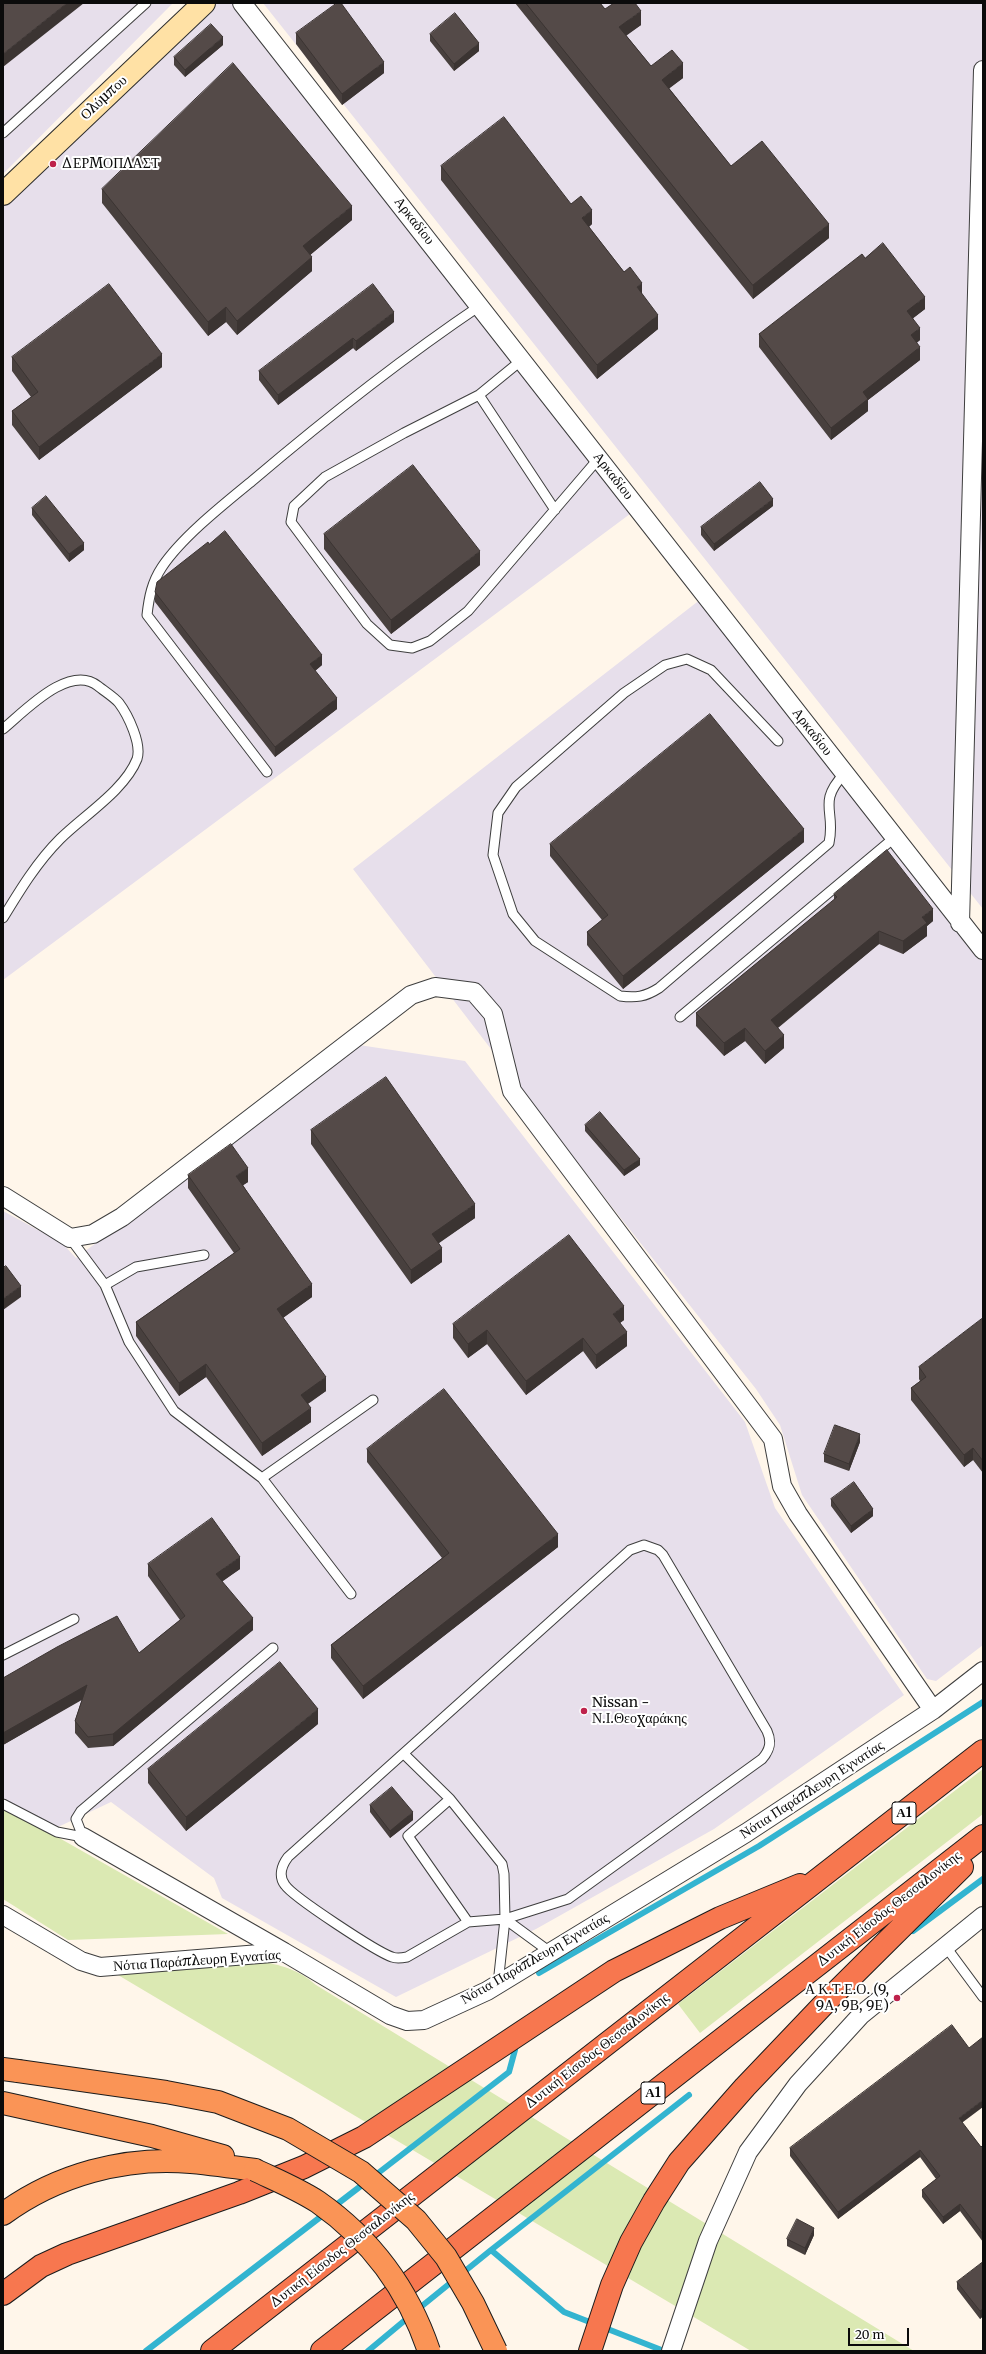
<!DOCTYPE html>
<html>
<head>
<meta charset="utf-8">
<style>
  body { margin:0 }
  #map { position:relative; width:986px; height:2354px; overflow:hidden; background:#fff6ea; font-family:Merriweather,serif }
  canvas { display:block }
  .frame { position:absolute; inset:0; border:4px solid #0b0b0b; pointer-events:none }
  .scale { position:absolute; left:848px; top:2328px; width:61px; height:18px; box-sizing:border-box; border:2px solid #0b0b0b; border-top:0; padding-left:5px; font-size:12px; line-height:14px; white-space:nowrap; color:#0b0b0b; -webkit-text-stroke:3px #fff; paint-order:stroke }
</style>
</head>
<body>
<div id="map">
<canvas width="986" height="2354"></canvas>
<div class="frame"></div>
<div class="scale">20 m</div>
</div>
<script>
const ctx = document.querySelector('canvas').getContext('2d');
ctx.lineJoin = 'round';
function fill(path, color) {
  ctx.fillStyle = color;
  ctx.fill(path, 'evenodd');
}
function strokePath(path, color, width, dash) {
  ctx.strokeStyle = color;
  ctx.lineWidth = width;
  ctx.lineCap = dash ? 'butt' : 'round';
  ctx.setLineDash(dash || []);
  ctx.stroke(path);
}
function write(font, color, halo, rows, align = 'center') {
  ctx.font = font + ' Merriweather,serif';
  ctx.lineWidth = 4;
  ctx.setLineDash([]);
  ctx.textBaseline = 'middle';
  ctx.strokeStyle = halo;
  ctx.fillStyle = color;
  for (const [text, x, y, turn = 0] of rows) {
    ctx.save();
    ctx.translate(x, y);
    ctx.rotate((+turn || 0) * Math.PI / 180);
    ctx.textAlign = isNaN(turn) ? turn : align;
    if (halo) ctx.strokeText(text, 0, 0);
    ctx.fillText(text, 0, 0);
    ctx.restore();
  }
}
fill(new Path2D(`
  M 3,3 L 173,3 L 3,174 Z
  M 216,3 L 234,3 L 634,511 L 3,980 L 3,206 Z
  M 263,3 L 983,3 L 983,909 Z
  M 701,599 L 983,956 L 983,1645 L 936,1681 L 927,1679 L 802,1495 L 780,1425 L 756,1389 L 612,1207 L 353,869 Z
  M 359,1045 L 465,1061 L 745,1422 L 775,1508 L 904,1695 L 714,1829 L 536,1929 L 396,1997 L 222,1898 L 214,1878 L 111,1802 L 58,1827 L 3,1799 L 3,1211 L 62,1243 L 76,1258 Z`), '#e7dfeb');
fill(new Path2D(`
  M 983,1769 L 983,1814 L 700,2033 L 678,2004 Z
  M 3,1806 L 228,1934 L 68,1940 L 3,1899 Z
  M 258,1961 C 281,1965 298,1969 316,1985 L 914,2351 L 751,2351 L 118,1975 L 207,1962 Z`), '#dbe9b3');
strokePath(new Path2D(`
  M 913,1931 L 983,1879
  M 539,1973 L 759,1846 L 983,1702
  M 373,2177 L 509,2072 L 515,2050
  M 491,2250 L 689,2095
  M 417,2310 L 491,2250 L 564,2312 L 664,2351
  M 146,2351 L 366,2182
  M 368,2351 L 410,2316`), '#33b4d0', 6);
const service = new Path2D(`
  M 3,133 L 146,3
  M 523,359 L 479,395 L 404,433 L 325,477 L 294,506 L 291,522 L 367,624 L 390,645 L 412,648 L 430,641 L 468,611 L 599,458
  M 479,395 L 555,510
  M 3,729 C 24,712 69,663 98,686 C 104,691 114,697 119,703 C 128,715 142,744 137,759 C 125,790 83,816 60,839 C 37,862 20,890 3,918
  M 778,741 L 711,670 L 687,659 L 665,665 L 624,693 L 516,787 L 498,813 L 493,855 L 513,914 L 535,941 L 620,996 C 636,998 645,997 659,988 L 829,843 C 836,811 817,803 844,774
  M 267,772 L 147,615 C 149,597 152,582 162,567 C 182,537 224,504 252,481 C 325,419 401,359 481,305
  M 680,1017 L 894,838
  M 70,1238 L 105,1285 L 129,1342 L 174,1411 L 262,1478 L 351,1594
  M 105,1285 L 136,1267 L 204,1255
  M 262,1478 L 373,1400
  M 644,1545 L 658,1550 L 663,1555 L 767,1731 C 772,1742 770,1750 762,1759 L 568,1899 L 505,1919 L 468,1922 L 407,1957 C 402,1958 397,1959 392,1957 C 377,1952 293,1897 285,1885 C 278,1876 282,1865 288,1857 L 630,1550 Z
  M 3,1655 L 74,1619
  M 405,1755 L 450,1799 L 502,1864 L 504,1874 L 505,1919
  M 450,1799 L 408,1836 L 468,1922
  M 3,1804 L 57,1832 L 83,1837
  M 83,1837 L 76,1819 L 81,1811 L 273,1648
  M 946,1947 L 983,1997
  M 498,1984 L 505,1919 L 550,1952`);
const minor = new Path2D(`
  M 242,3 L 983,950
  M 960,923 L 983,70
  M 3,1196 L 70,1238 L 93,1234 L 122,1217 L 411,995 L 435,987 L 474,992 L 493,1014 L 512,1091 L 773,1439 L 782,1486 L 798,1514 L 933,1710
  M 83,1837 L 284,1952
  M 3,1915 L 81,1961 L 100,1967 L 284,1952 L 390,2015 L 407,2021 L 424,2020 L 487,1991 L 746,1833 L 933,1710 L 983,1671
  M 671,2351 L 708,2241 L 748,2152 L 798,2084 L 861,2015 L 983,1916`);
const secondary = new Path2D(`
  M 3,194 L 204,3`);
const trunk = new Path2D(`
  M 3,2069 L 18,2071
  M 3,2103 L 152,2136 L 223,2156
  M 3,2214 C 56,2175 125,2156 191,2162 C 212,2164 234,2167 255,2170`);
const motorway = new Path2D(`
  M 3,2294 L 41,2266 L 67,2254 L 239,2193 L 304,2167 L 364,2137 L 614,1971 L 720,1918 L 800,1885
  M 212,2351 L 983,1751
  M 322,2351 L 983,1836
  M 590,2351 L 612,2285 L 631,2242 L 654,2201 L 679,2162 L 745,2087 L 826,2002 L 962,1867`);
strokePath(service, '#3e3e3e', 11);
strokePath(minor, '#3e3e3e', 20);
strokePath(secondary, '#2d2d2d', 24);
strokePath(trunk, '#1c1c1c', 24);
strokePath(motorway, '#1c1c1c', 24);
strokePath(service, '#fff', 9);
strokePath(minor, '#fff', 18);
strokePath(secondary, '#ffe1a5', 22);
strokePath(trunk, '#fa9456', 22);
strokePath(motorway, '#f7774f', 22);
const trunkBridge = new Path2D(`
  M 18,2071 L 166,2092 L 218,2102 L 288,2129 L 361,2172 L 416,2220 L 446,2257 L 473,2303 L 496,2351
  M 255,2170 C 276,2180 298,2189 318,2202 C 372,2240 408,2289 429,2351`);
strokePath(trunkBridge, '#1c1c1c', 24, []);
strokePath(trunkBridge, '#fa9456', 22);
fill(new Path2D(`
  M 515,3 L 600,3 L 605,9 L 641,25 L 626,35 L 651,66 L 683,78 L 669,88 L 731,166 L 829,238 L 753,299 Z
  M 296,33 L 384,73 L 342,105 L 296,44 Z
  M 430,34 L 479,51 L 454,71 L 430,41 Z
  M 223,45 L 185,77 L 174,65 L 174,57 Z
  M 441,166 L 571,204 L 592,224 L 589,227 L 642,295 L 658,329 L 597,379 L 441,180 Z
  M 102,189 L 352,220 L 310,255 L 312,271 L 237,335 L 226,322 L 208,336 L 102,203 Z
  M 865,258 L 925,309 L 913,318 L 920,340 L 916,343 L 920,360 L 868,400 L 868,411 L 831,440 L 759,347 L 759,334 Z
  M 394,322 L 356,351 L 353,348 L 278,405 L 259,380 L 259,371 Z
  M 12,357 L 162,367 L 39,460 L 12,425 L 12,411 L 31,397 L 12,371 Z
  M 773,506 L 714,551 L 701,535 L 701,527 Z
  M 32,508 L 84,550 L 69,562 L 32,515 Z
  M 324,534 L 480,565 L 391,634 L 324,549 Z
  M 155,592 L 322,665 L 315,671 L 337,709 L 275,757 L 155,602 Z
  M 804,842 L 623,989 L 587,945 L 587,932 L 602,920 L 550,856 L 550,844 Z
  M 834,894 L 933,921 L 927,926 L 927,936 L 903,954 L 879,944 L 778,1028 L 784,1048 L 765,1064 L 745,1041 L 724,1056 L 696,1026 L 696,1013 L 834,900 Z
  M 585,1125 L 640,1165 L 624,1176 L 585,1131 Z
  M 311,1130 L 475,1218 L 438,1243 L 442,1262 L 411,1284 L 311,1144 Z
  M 188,1175 L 248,1182 L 243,1185 L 312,1297 L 283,1318 L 326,1391 L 308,1404 L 311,1422 L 262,1456 L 206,1377 L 179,1396 L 136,1336 L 136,1322 L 234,1253 L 188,1188 Z
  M 983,1318 L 983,1473 L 973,1460 L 964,1467 L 911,1400 L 911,1388 L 920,1381 L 919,1379 L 919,1367 Z
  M 624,1320 L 620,1323 L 627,1346 L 596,1369 L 583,1351 L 526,1395 L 487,1344 L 468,1358 L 453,1338 L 453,1324 Z
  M 860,1442 L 849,1471 L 824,1462 L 824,1454 Z
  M 367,1449 L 558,1547 L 363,1699 L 331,1658 L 331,1645 L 442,1558 L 367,1462 Z
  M 831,1499 L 873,1516 L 851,1533 L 831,1506 Z
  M 148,1564 L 240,1569 L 222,1581 L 253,1630 L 113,1746 L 88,1748 L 75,1733 L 75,1721 L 82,1699 L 3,1745 L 3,1678 L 139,1653 L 180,1620 L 148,1576 Z
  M 318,1724 L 186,1831 L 148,1783 L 148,1769 Z
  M 370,1805 L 413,1820 L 390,1838 L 370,1812 Z
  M 962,2123 L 981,2147 L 983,2145 L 983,2242 L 960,2211 L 943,2224 L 922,2197 L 922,2190 L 936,2179 L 920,2157 L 838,2219 L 790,2156 L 790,2148 Z
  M 814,2235 L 805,2255 L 787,2246 L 787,2239 Z
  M 983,2262 L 983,2316 L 980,2319 L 957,2289 L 957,2282 Z`), '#48403e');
fill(new Path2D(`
  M 67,3 L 84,3 L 3,67 L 3,54 Z
  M 641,11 L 641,25 L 619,41 L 619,27 Z
  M 223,37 L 223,45 L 185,77 L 185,70 Z
  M 479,43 L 479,51 L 454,71 L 454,64 Z
  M 384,62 L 384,73 L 342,105 L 342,94 Z
  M 683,63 L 683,78 L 662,94 L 662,80 Z
  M 352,206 L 352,220 L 303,261 L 303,246 Z
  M 592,210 L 592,224 L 582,232 L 582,218 Z
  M 829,224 L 829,238 L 753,299 L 753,285 Z
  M 312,257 L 312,271 L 237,335 L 237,321 Z
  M 642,283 L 642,297 L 637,287 Z
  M 925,297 L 925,309 L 907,323 L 907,311 Z
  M 226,307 L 226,322 L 208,336 L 208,322 Z
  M 394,312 L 394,322 L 356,351 L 356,341 Z
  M 658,315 L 658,329 L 597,379 L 597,365 Z
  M 920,328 L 920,340 L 911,348 L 911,335 Z
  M 353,338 L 353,348 L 278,405 L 278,395 Z
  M 920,347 L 920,360 L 868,400 L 868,411 L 831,440 L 831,428 L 863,392 Z
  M 162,354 L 162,367 L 39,460 L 39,447 Z
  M 773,499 L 773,506 L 714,551 L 714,544 Z
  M 84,543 L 84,550 L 69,562 L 69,554 Z
  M 480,551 L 480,565 L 391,634 L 391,620 Z
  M 322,655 L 322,665 L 310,675 L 310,664 Z
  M 337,698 L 337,709 L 275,757 L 275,747 Z
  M 804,829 L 804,842 L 623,989 L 623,976 Z
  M 933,909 L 933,921 L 927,926 L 927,936 L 903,954 L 903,941 L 922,917 Z
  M 879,931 L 879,944 L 771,1033 L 771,1020 Z
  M 745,1028 L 745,1041 L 724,1056 L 724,1043 Z
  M 784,1035 L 784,1048 L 765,1064 L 765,1051 Z
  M 640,1159 L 640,1165 L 624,1176 L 624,1170 Z
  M 248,1168 L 248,1182 L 236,1190 L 236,1176 Z
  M 475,1204 L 475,1218 L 432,1248 L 432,1234 Z
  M 442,1248 L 442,1262 L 411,1284 L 411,1270 Z
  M 312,1284 L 312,1297 L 277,1322 L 277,1309 Z
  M 21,1286 L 21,1297 L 3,1310 L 3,1299 Z
  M 624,1306 L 624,1320 L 613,1328 L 613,1314 Z
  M 487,1330 L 487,1344 L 468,1358 L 468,1344 Z
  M 627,1332 L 627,1346 L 596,1369 L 596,1355 Z
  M 583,1338 L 583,1351 L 526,1395 L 526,1381 Z
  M 206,1364 L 206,1377 L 179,1396 L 179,1383 Z
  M 326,1377 L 326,1391 L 301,1408 L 301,1395 Z
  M 311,1408 L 311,1422 L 262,1456 L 262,1443 Z
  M 860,1434 L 860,1442 L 849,1471 L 849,1464 Z
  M 973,1448 L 973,1460 L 964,1467 L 964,1455 Z
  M 873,1509 L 873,1516 L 851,1533 L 851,1526 Z
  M 558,1534 L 558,1547 L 363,1699 L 363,1686 Z
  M 240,1557 L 240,1569 L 216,1586 L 216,1574 Z
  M 253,1618 L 253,1630 L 113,1746 L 113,1734 Z
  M 87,1685 L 87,1697 L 3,1745 L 3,1733 Z
  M 318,1709 L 318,1724 L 186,1831 L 186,1817 Z
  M 413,1812 L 413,1820 L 390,1838 L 390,1831 Z
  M 983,2100 L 983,2107 L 959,2125 L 959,2118 Z
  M 920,2150 L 920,2157 L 838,2219 L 838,2212 Z
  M 960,2204 L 960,2211 L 943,2224 L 943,2217 Z
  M 814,2228 L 814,2235 L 805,2255 L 805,2248 Z
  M 983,2309 L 983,2316 L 980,2319 L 980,2311 Z`), '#3b3432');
const building = new Path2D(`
  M 3,3 L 67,3 L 3,54 Z
  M 337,3 L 341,3 L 384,62 L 342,94 L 296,33 Z
  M 526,3 L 600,3 L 605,9 L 614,3 L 635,3 L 641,11 L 619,27 L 651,66 L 672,50 L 683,63 L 662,80 L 731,166 L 762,141 L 829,224 L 753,285 Z
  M 455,13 L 479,43 L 454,64 L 430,34 Z
  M 211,24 L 223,37 L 185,70 L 174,57 Z
  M 233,63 L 352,206 L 303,246 L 312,257 L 237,321 L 226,307 L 208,322 L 102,189 Z
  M 504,117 L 571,204 L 581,196 L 592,210 L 582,218 L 624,272 L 630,267 L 642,283 L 637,287 L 658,315 L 597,365 L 441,166 Z
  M 883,243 L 925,297 L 907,311 L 920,328 L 911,335 L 920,347 L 863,392 L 868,399 L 831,428 L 759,334 L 862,254 L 865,258 Z
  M 109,284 L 162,354 L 39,447 L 12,411 L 38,392 L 12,357 Z
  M 373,284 L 394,312 L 356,341 L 353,338 L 278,395 L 259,371 Z
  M 413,465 L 480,551 L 391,620 L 324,534 Z
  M 760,482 L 773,499 L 714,544 L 701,527 Z
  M 46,496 L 84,543 L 69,554 L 32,508 Z
  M 225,531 L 322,655 L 310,664 L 337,698 L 275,747 L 155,592 L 157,582 L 208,542 L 209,544 Z
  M 710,714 L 804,829 L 623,976 L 587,932 L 608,915 L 550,844 Z
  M 887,850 L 933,909 L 922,917 L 927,923 L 903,941 L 879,931 L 771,1020 L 784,1035 L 765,1051 L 745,1028 L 724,1043 L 696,1013 L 837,897 L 834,894 Z
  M 386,1077 L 475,1204 L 432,1234 L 442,1248 L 411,1270 L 311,1130 Z
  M 600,1112 L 640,1159 L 624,1170 L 585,1125 Z
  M 231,1144 L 248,1168 L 236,1176 L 312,1284 L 277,1309 L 326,1377 L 301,1395 L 311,1408 L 262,1443 L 206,1364 L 179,1383 L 136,1322 L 240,1249 L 188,1175 Z
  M 569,1235 L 624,1306 L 613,1314 L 627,1332 L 596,1355 L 583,1338 L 526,1381 L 487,1330 L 468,1344 L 453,1324 Z
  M 6,1266 L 21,1286 L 3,1299 L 3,1268 Z
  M 983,1318 L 983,1461 L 973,1448 L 964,1455 L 911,1388 L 926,1377 L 919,1367 Z
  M 444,1389 L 558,1534 L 363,1686 L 331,1645 L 449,1553 L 367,1449 Z
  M 835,1425 L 860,1434 L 849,1464 L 824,1454 Z
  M 854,1482 L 873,1509 L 851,1526 L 831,1499 Z
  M 212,1518 L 240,1557 L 216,1574 L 253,1618 L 113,1734 L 88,1737 L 75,1721 L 87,1685 L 3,1733 L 3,1678 L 57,1647 L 117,1616 L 139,1653 L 185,1616 L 148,1564 Z
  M 280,1662 L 318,1709 L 186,1817 L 148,1769 Z
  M 392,1787 L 413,1812 L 390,1831 L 370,1805 Z
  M 952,2025 L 969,2048 L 983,2037 L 983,2100 L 959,2118 L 981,2147 L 983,2145 L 983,2234 L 960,2204 L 943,2217 L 922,2190 L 940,2176 L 920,2150 L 838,2212 L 790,2148 Z
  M 797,2219 L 814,2228 L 805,2248 L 787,2239 Z
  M 983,2262 L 983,2309 L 980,2311 L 957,2282 Z`);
fill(building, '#544a48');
strokePath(building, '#3b3432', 1);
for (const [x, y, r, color] of [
  [53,164,4,"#be214b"],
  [584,1711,4,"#be214b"],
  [897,1998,4,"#be214b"]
]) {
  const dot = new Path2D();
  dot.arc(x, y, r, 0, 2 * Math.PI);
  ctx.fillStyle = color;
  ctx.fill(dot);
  strokePath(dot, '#fff', 1.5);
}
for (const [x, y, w] of [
  [904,1813,24],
  [653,2093,24]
]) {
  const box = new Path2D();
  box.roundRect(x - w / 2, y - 11, w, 22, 3);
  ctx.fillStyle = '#fff';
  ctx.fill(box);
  strokePath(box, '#0b0b0b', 1);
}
write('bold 13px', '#0b0b0b', null, [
  ["Α1",904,1813],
  ["Α1",653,2093]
]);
write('14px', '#0b0b0b', '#fff', [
  ["Ολύμπου",104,98,-43],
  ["Αρκαδίου",414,221,52],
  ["Αρκαδίου",613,476,52],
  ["Αρκαδίου",812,732,52],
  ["Νότια Παράπλευρη Εγνατίας",812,1790,-33],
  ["Δυτική Είσοδος Θεσσαλονίκης",889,1909,-38],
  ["Νότια Παράπλευρη Εγνατίας",535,1959,-30],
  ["Νότια Παράπλευρη Εγνατίας",197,1961,-4],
  ["Δυτική Είσοδος Θεσσαλονίκης",597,2051,-38],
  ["Δυτική Είσοδος Θεσσαλονίκης",342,2250,-38]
]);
write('14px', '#0b0b0b', '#fff', [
  ["ΔΕΡΜΟΠΛΑΣΤ",61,164],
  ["Nissan -",592,1703],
  ["Ν.Ι.Θεοχαράκης",592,1719],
  ["Α Κ.Τ.Ε.Ο. (9,",889,1990,"right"],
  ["9Α, 9Β, 9Ε)",889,2006,"right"]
], 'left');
</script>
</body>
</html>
